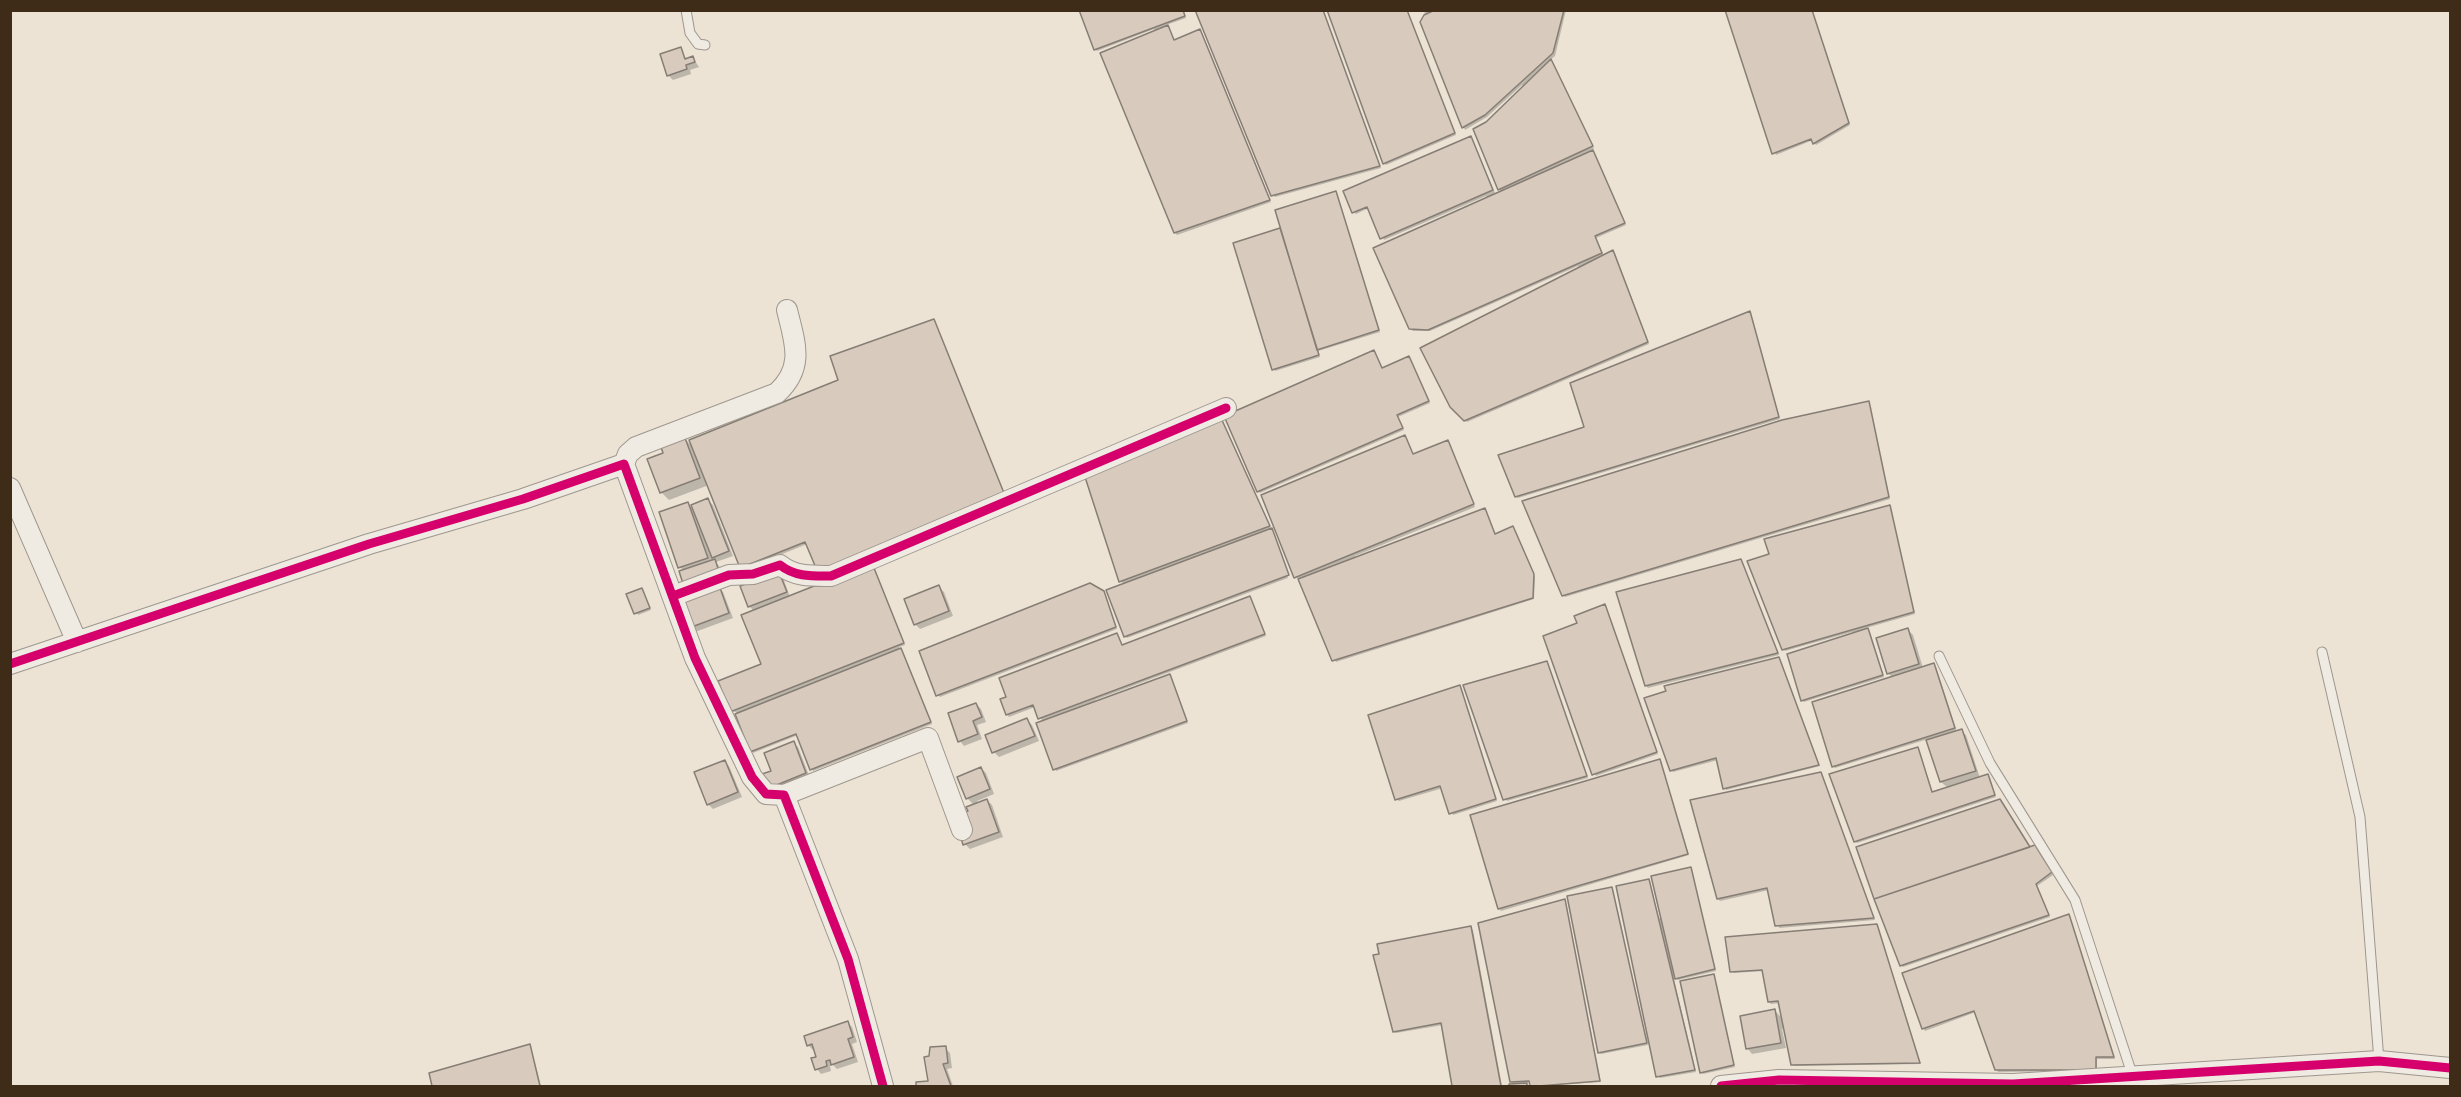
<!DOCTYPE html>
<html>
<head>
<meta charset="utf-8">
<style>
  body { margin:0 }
  #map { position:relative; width:2461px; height:1097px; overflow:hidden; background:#ece3d5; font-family:"IM FELL Double Pica",serif }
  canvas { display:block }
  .frame { position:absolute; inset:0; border:12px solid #3e2c18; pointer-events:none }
</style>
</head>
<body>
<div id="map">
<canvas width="2461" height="1097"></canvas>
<div class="frame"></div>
</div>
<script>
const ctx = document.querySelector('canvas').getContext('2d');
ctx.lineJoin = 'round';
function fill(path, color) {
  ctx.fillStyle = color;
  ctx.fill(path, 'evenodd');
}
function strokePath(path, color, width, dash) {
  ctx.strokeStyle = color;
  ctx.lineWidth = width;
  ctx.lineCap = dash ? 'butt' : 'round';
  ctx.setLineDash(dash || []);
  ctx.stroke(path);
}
fill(new Path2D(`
  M 1183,10 L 1186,18 L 1166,25 L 1175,41 L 1200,31 L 1202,33 L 1271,202 L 1177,235 L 1175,233 L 1154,29 L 1097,51 L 1095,49 Z
  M 1323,10 L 1381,168 L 1275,197 L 1273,195 Z
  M 1407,10 L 1456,135 L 1386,165 L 1384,163 Z
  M 1424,10 L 1566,10 L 1555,56 L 1550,60 L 1594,149 L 1591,150 L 1595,154 L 1626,225 L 1596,238 L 1604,256 L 1613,251 L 1615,253 L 1649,344 L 1467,422 L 1451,406 L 1579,269 L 1578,266 L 1430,331 L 1413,331 L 1410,329 L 1487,199 L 1486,196 L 1384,240 L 1369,208 L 1356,214 L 1354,212 L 1472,140 L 1496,195 L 1502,192 L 1499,189 L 1487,123 L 1524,87 L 1522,85 L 1487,117 L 1465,130 L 1422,22 L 1425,15 Z
  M 1727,10 L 1812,10 L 1850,125 L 1816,145 L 1813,140 L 1776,155 Z
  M 680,49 L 687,60 L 693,58 L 699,67 L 690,70 L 691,74 L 673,80 L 668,75 Z
  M 1336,193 L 1380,332 L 1318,351 L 1320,357 L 1275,371 L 1235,244 L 1282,229 Z
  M 1750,313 L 1780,419 L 1518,498 L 1516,496 L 1586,428 Z
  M 934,320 L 1007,500 L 807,544 L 743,570 L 709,485 L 669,500 L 661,492 L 665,453 L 685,439 L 695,449 L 840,381 Z
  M 1374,352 L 1383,369 L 1409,358 L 1430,403 L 1398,417 L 1404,430 L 1260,493 L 1258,491 Z
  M 1868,402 L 1890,499 L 1565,597 L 1563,595 Z
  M 1405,437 L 1413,456 L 1448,442 L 1475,507 L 1355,556 L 1356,559 L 1485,510 L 1496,535 L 1515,530 L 1535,577 L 1534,599 L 1336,662 L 1299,579 L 1296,577 Z
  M 1087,478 L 1257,498 L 1271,528 L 1288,578 L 1127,638 L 1125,636 L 1124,585 L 1121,581 Z
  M 708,500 L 713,505 L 733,556 L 716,562 L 719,566 L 724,580 L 684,571 L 680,567 L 688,504 L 695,512 Z
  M 1889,507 L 1915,614 L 1866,628 L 1870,632 L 1884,677 L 1804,702 L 1802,700 L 1852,635 L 1852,632 L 1785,651 L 1783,649 Z
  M 1740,560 L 1779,655 L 1648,688 L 1646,686 Z
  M 874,567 L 905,645 L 899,647 L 903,652 L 932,724 L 813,771 L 798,735 L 753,753 L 736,712 L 732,711 L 763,665 L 754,611 L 749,606 L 778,573 L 783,578 L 790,597 Z
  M 718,587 L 723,592 L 733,618 L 695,632 L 690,627 Z
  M 939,587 L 944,592 L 953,616 L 920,629 L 915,624 Z
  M 642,590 L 651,610 L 638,615 L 628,595 Z
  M 1103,593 L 1117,629 L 940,697 L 938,695 L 921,652 Z
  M 1250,598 L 1266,636 L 1095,700 L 1096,703 L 1170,676 L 1188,723 L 1056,771 L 1043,722 L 1035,707 L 1009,717 L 1007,714 L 1117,635 L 1123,646 Z
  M 1606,608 L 1658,754 L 1596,776 L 1545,637 L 1579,624 Z
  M 1908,630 L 1913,635 L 1923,668 L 1934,665 L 1936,667 L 1957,732 L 1961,731 L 1966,735 L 1980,778 L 1988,776 L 1990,778 L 1996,797 L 1857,843 L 1855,841 L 1918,749 L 1933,793 L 1948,788 L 1941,782 L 1928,739 L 1835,768 L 1833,766 L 1893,678 L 1888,673 Z
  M 1779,659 L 1820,766 L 1726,790 L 1718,760 L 1673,772 L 1671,770 Z
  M 1547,663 L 1588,778 L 1507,801 L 1505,799 Z
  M 1460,687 L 1497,801 L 1453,815 L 1443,788 L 1399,801 L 1397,799 Z
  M 976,704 L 981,709 L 986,722 L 977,725 L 982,739 L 964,746 L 960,741 Z
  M 1027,720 L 1032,725 L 1039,741 L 999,757 L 994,752 Z
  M 793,743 L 798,747 L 810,778 L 773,793 Z
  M 1660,761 L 1689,855 L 1501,911 L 1499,909 Z
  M 725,762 L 729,766 L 742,797 L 713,809 L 708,804 Z
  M 981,768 L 986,773 L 994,794 L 977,801 L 978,804 L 987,800 L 992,805 L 1003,837 L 970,849 L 965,844 L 969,812 L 974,805 L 967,798 Z
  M 1820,773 L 1875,920 L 1779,928 L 1769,890 L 1720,901 L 1718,899 Z
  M 2030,848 L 2037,849 L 2053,875 L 2037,886 L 2050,917 L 1903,967 L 1901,965 Z
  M 1691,869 L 1716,971 L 1678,980 L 1673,975 L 1696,1072 L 1660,1078 L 1658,1076 L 1649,881 L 1659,918 L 1662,918 Z
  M 1611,889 L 1648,1045 L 1601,1054 L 1599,1052 Z
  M 1564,901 L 1601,1082 L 1531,1086 L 1531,1082 L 1525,1083 L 1529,1086 L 1511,1086 L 1514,1085 L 1511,1082 Z
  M 2069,915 L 2115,1059 L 2097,1059 L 2097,1071 L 1998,1072 L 1976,1012 L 1925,1031 L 1923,1028 Z
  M 1876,925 L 1921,1064 L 1794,1066 L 1785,1028 L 1782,1029 L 1786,1048 L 1752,1054 L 1748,1049 L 1775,1011 L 1783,1019 L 1780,1003 L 1771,1004 L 1769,1002 L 1764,971 L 1734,973 L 1732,971 Z
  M 1471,928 L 1473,930 L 1502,1086 L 1454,1086 L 1443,1025 L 1396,1033 L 1394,1031 Z
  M 1714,975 L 1735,1067 L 1703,1074 L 1701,1072 Z
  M 847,1022 L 852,1027 L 857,1042 L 852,1044 L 858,1062 L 837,1069 L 833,1065 L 830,1066 L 831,1071 L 821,1074 L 817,1069 L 818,1058 L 816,1049 L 813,1050 L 808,1045 Z
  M 530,1046 L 541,1086 L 434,1086 L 431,1074 Z
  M 945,1048 L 950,1053 L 952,1068 L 947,1069 L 953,1086 L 918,1086 L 918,1084 L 930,1082 Z`), '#0003');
const building = new Path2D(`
  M 1079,10 L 1183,10 L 1185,16 L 1094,50 Z
  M 1195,10 L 1323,10 L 1380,166 L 1271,196 Z
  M 1327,10 L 1407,10 L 1455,133 L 1383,164 Z
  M 1435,10 L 1564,10 L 1553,53 L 1485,115 L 1462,128 L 1420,22 L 1424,15 Z
  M 1725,10 L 1812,10 L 1849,123 L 1813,144 L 1811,139 L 1772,154 Z
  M 1168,25 L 1174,40 L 1200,29 L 1270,200 L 1174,233 L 1100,53 Z
  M 681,47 L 685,59 L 693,56 L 695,62 L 686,65 L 687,69 L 667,76 L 660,54 Z
  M 1551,59 L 1593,146 L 1498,190 L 1473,129 L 1486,122 Z
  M 1471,136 L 1493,190 L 1380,239 L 1367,207 L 1352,213 L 1343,191 Z
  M 1593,150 L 1625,223 L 1595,236 L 1602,253 L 1428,330 L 1409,329 L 1373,248 Z
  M 1336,191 L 1379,330 L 1317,350 L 1275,210 Z
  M 1280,228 L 1319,355 L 1272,370 L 1233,243 Z
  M 1613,250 L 1648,342 L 1464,421 L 1450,407 L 1420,348 Z
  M 1750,311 L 1779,417 L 1515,497 L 1498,455 L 1584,427 L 1570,383 Z
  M 934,319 L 1006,498 L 829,568 L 816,568 L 805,542 L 740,568 L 689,440 L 838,380 L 830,356 Z
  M 1374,350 L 1382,368 L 1409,356 L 1429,401 L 1397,415 L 1403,428 L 1257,492 L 1224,416 Z
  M 1869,401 L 1889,497 L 1562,596 L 1522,501 L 1782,420 Z
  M 1221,418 L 1270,526 L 1119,582 L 1085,477 Z
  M 1405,435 L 1413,454 L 1448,440 L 1474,504 L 1294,578 L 1261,495 Z
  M 685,438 L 700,478 L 660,493 L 647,459 L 663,453 L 661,447 Z
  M 708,498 L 729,551 L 712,558 L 691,505 Z
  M 688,502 L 708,558 L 678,568 L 659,512 Z
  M 1890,505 L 1914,612 L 1782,650 L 1747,561 L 1769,554 L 1764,539 Z
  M 1485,508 L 1495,534 L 1513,526 L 1534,574 L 1533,598 L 1332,661 L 1298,579 Z
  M 1272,528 L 1289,575 L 1124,637 L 1106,590 Z
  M 715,559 L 720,575 L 684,587 L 679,571 Z
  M 1741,559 L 1778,653 L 1645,686 L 1616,592 Z
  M 872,563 L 904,643 L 730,712 L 718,681 L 761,664 L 741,615 Z
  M 779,572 L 787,592 L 748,607 L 740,586 Z
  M 1090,583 L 1104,591 L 1116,627 L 936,696 L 919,651 Z
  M 719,585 L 729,613 L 689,628 L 679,600 Z
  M 939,585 L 949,611 L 914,625 L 904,599 Z
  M 642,588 L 650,608 L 634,614 L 626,594 Z
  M 1250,596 L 1265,634 L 1038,719 L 1033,705 L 1006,715 L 1000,699 L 1006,697 L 999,678 L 1117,633 L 1122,645 Z
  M 1605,604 L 1657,752 L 1592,775 L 1543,636 L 1577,623 L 1574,616 Z
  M 1868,628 L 1883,675 L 1801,701 L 1787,654 Z
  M 1908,628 L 1919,664 L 1887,674 L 1876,638 Z
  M 901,648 L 931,722 L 810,770 L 796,734 L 750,752 L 735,714 Z
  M 1779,657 L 1819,765 L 1723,789 L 1716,758 L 1670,771 L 1644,698 L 1666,691 L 1664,686 Z
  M 1547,661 L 1587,776 L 1503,800 L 1463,685 Z
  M 1934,663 L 1955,728 L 1832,767 L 1812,702 Z
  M 1170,674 L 1187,721 L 1053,770 L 1036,723 Z
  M 1460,685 L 1496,799 L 1449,814 L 1440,786 L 1395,800 L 1368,715 Z
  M 976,703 L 982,717 L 973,721 L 978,734 L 958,742 L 948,713 Z
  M 1027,718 L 1035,736 L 992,753 L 985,735 Z
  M 1962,729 L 1976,771 L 1940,782 L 1926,740 Z
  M 794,741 L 806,773 L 767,789 L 762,774 L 771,771 L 764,753 Z
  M 1918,747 L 1932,792 L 1988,774 L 1995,795 L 1854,842 L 1829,774 Z
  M 1660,759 L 1688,854 L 1498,909 L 1470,815 Z
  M 725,760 L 738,792 L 707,805 L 694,772 Z
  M 981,767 L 990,789 L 966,799 L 957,777 Z
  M 1821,772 L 1874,918 L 1775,926 L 1767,888 L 1717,899 L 1690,800 Z
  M 987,799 L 999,832 L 963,845 L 960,834 L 962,813 L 968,811 L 966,807 Z
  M 2000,799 L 2030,847 L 1874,899 L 1856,847 Z
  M 2035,845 L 2052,872 L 2036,884 L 2049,915 L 1900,966 L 1874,899 Z
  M 1691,867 L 1715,969 L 1675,979 L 1651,876 Z
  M 1649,879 L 1695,1070 L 1656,1077 L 1616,886 Z
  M 1612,887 L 1647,1043 L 1598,1053 L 1567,896 Z
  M 1565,899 L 1600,1081 L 1539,1086 L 1530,1086 L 1529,1081 L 1510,1082 L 1478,923 Z
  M 2069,914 L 2114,1057 L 2096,1057 L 2096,1070 L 1995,1070 L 1974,1011 L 1922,1029 L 1902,973 Z
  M 1877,924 L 1920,1063 L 1791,1065 L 1778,1001 L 1768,1002 L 1762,970 L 1730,972 L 1725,937 Z
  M 1471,926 L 1501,1086 L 1452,1086 L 1441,1023 L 1393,1032 L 1373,955 L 1379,954 L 1377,944 Z
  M 1714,974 L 1734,1065 L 1700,1073 L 1680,981 Z
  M 1775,1009 L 1781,1043 L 1746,1049 L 1740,1016 Z
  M 848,1021 L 853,1037 L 848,1039 L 854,1057 L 831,1065 L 830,1060 L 826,1061 L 827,1066 L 815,1070 L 811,1058 L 816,1057 L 812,1044 L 807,1046 L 804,1036 Z
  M 530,1044 L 540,1086 L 432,1086 L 429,1073 Z
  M 946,1046 L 948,1063 L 943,1064 L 951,1086 L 916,1086 L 916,1082 L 928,1081 L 924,1057 L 929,1056 L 930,1047 Z
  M 1527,1083 L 1527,1086 L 1509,1086 L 1509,1084 Z`);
fill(building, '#d9cabe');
strokePath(building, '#867e74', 1.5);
const service = new Path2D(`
  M 686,10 L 690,33 L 698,44 L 705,45
  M 2322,652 L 2360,817 L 2379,1061
  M 1939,656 L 1990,763 L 2075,900 L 2133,1077`);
const minor = new Path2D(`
  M 624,464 L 628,454 L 636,447 L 777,393 C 805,367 795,343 787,310
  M 10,488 L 77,642
  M 673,596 L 729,575 L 753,574 L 780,565 C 795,577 812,576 831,576 L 1226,408
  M 10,664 L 369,544 L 523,499 L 624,464 L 695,658 L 752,777 L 766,794 L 784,795 L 848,959 L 883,1086
  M 784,795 L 928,738 L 962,830
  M 1721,1086 L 1779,1080 L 2013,1084 L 2379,1061 L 2450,1068`);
strokePath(service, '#9e978d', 11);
strokePath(minor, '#9e978d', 22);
strokePath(service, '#efebe3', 9);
strokePath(minor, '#efebe3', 20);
strokePath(new Path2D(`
  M 673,596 L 729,575 L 753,574 L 780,565 C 795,577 812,576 831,576 L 1226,408
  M 10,664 L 369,544 L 523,499 L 624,464 L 695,658 L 752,777 L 766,794 L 784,795 L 848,959 L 883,1086
  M 1721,1086 L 1779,1080 L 2013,1084 L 2379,1061 L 2450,1068`), '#d6006c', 9);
</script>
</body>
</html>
